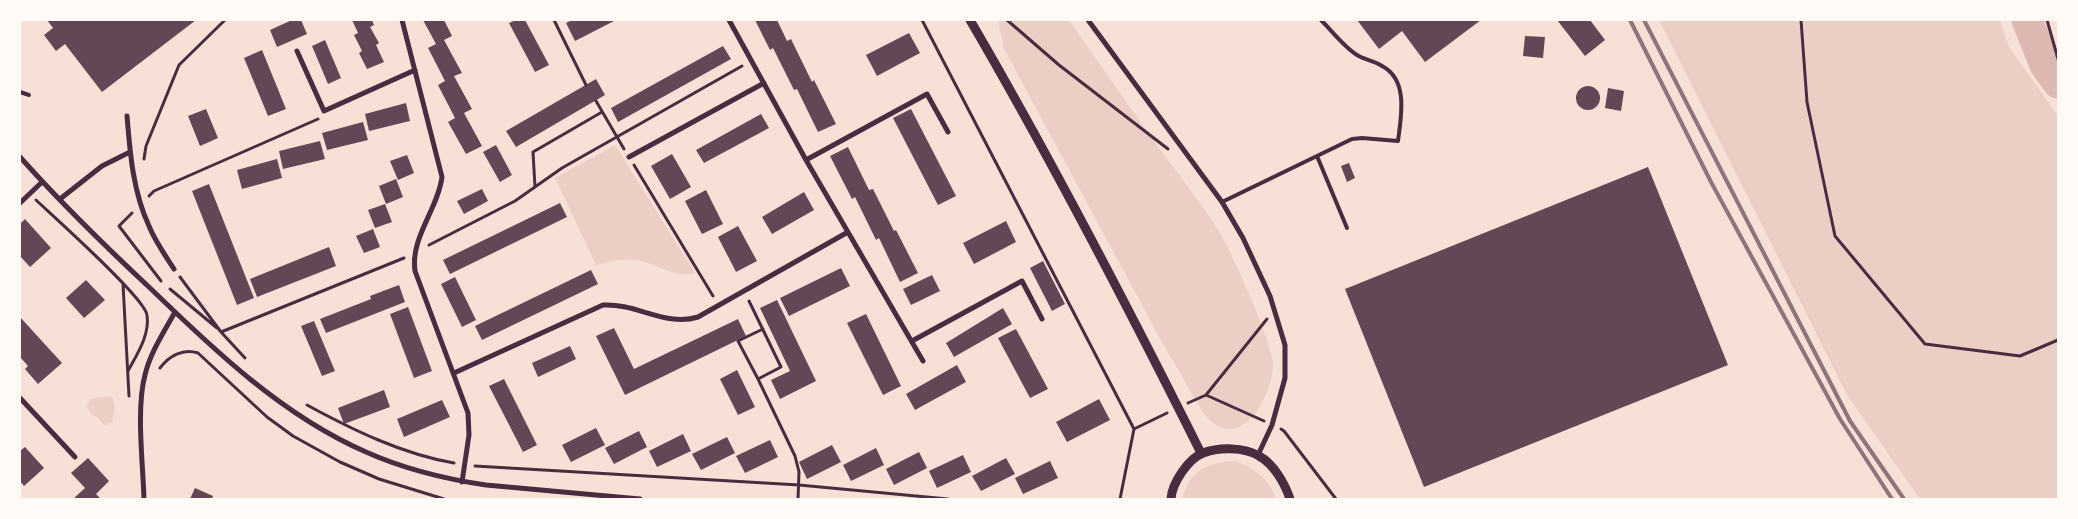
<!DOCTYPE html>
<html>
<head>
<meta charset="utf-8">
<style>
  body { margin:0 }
  #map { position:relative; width:2078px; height:519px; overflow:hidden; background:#f7e1d7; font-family:Raleway,sans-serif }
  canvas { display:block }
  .frame { position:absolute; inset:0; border:21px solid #fffaf5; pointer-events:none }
</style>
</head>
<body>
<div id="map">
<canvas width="2078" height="519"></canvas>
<div class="frame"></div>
</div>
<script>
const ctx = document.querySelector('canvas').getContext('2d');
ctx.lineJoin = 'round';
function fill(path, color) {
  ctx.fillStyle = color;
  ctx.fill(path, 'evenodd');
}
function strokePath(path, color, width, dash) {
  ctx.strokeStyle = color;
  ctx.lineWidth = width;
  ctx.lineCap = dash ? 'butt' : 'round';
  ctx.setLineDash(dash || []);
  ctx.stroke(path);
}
fill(new Path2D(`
  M 998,20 L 1069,20 C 1100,65 1131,109 1163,153 C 1181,178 1201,203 1218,230 C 1230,250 1240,273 1249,294 C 1255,308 1274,354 1273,366 C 1271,402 1236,458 1202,411 L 1163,344 L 1004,49 Z
  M 1659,20 L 2000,20 L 2009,47 L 2058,116 L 2058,499 L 1920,499 L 1847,395 Z
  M 615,145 L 695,273 C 675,279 655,262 635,260 C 621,258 609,262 596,265 L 555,178 Z
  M 107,396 L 113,398 L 115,407 L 112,423 L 104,425 L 97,417 L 90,413 L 86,405 L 91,399 Z
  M 1235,461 C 1254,468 1270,479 1276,499 L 1182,499 C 1191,470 1205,463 1235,461 Z`), '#ebcfc5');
strokePath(new Path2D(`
  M 2027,20 L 2045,65 L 2058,83`), '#dcb8b0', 31);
fill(new Path2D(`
  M 47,20 L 196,20 L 102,92 L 65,44 L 56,51 L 44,35 L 53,28 Z
  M 292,20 L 301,20 L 307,34 L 277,47 L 270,30 Z
  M 352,20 L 372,20 L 374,25 L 370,27 L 379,43 L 376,45 L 384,62 L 367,69 L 359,53 L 362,51 L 354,35 L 358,33 Z
  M 423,20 L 444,20 L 452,36 L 444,40 L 462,73 L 454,76 L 472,109 L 464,113 L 482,146 L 466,154 L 448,122 L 455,118 L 438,85 L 445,81 L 428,48 L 436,44 Z
  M 516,20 L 525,20 L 549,65 L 535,72 L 509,23 Z
  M 572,20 L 616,20 L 575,41 L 566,23 Z
  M 755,20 L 777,20 L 787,41 L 791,39 L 812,82 L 814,80 L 836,124 L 818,132 L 797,89 L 794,90 L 773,48 L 770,50 Z
  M 1357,20 L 1481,20 L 1425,62 L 1402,31 L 1379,49 Z
  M 1557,20 L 1590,20 L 1605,40 L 1585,56 Z
  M 909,33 L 920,53 L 877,76 L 866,55 Z
  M 1525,36 L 1545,37 L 1543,58 L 1523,56 Z
  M 325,40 L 341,78 L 328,84 L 312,46 Z
  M 723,46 L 731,59 L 618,122 L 611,108 Z
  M 262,50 L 286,109 L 268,116 L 244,58 Z
  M 596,79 L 605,95 L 516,147 L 506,131 Z
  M1576 98a12 12 0 1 1 24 0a12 12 0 1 1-24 0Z
  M 1608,88 L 1624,91 L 1621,111 L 1605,108 Z
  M 406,103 L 410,121 L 369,131 L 365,114 Z
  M 206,109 L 218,138 L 200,146 L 188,116 Z
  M 911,109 L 956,196 L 938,205 L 893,118 Z
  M 761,114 L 769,128 L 704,163 L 696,150 Z
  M 363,122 L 368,140 L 327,150 L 322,133 Z
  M 320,141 L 325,159 L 283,169 L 279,151 Z
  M 496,145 L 512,175 L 500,182 L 483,152 Z
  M 848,147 L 869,190 L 873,189 L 894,231 L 896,230 L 918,273 L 900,282 L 879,238 L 876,240 L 855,197 L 852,199 L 830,156 Z
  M 672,154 L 691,187 L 670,199 L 651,166 Z
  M 407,155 L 414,173 L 398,180 L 390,161 Z
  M 277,159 L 282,178 L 242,189 L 237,170 Z
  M 1349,163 L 1355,178 L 1347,182 L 1341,166 Z
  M 1648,167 L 1728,365 L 1424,487 L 1345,289 Z
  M 396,179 L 403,197 L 386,204 L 379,186 Z
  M 209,184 L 254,298 L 237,305 L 192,191 Z
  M 482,189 L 488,201 L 464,214 L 457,201 Z
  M 706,190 L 723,224 L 702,234 L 685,201 Z
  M 804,192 L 814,210 L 772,234 L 762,217 Z
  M 560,203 L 567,217 L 450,274 L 443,260 Z
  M 385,204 L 392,222 L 375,228 L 368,210 Z
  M 25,219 L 51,248 L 30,267 L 20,256 L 20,224 Z
  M 1006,221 L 1016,242 L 974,264 L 963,243 Z
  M 738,226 L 757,261 L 736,272 L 718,237 Z
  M 373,229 L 380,247 L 364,253 L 356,236 Z
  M 329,247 L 336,266 L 257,297 L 250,279 Z
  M 1043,261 L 1065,304 L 1052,311 L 1030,268 Z
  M 841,268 L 850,286 L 789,316 L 780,298 Z
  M 591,270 L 598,284 L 482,340 L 475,326 Z
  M 932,275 L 940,291 L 911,305 L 903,289 Z
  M 455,277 L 476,320 L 462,327 L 441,284 Z
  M 86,280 L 105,300 L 84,318 L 66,298 Z
  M 399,285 L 405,302 L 326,333 L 320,319 L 371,299 L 370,296 Z
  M 777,300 L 816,381 L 780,399 L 771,380 L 790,371 L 760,308 Z
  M 408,307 L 432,371 L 414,378 L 390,314 Z
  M 1003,308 L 1012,324 L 954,357 L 946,343 Z
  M 866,314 L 901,386 L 883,395 L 847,323 Z
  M 20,317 L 62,363 L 38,384 L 25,369 L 28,366 L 20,357 Z
  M 738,319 L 746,336 L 625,395 L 596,336 L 614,328 L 634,369 Z
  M 314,321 L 335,371 L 322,376 L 301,326 Z
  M 1016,329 L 1048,389 L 1030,398 L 998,338 Z
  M 570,346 L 576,359 L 538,377 L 532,363 Z
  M 957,365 L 966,382 L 915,410 L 906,394 Z
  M 737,370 L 755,407 L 738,415 L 720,379 Z
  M 504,379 L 537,445 L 523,452 L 489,386 Z
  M 384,390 L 390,407 L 344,424 L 338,408 Z
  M 1099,399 L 1110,420 L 1067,442 L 1056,422 Z
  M 442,400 L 450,417 L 404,437 L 397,419 Z
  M 596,428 L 605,445 L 571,462 L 562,445 Z
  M 639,431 L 647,447 L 614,464 L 605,448 Z
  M 683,434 L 691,451 L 657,467 L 649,451 Z
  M 727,437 L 735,453 L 701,470 L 692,454 Z
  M 770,440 L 778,457 L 745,473 L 736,456 Z
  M 832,445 L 841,462 L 807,479 L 799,462 Z
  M 25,447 L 44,468 L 24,486 L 20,481 L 20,451 Z
  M 876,448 L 884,465 L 851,481 L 843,465 Z
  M 919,452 L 927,468 L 894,485 L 886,469 Z
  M 963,455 L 971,472 L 937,488 L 929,471 Z
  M 88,458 L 109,481 L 96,494 L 101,499 L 73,499 L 85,488 L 71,473 Z
  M 1006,458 L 1015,474 L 981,491 L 972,476 Z
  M 1050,461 L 1058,478 L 1023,494 L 1015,478 Z
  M 195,488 L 213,496 L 212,499 L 190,499 Z`), '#644757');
strokePath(new Path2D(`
  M 554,20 L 586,85
  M 922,20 L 1134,429 L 1167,413
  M 1007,20 L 1059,65 L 1168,149
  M 1801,20 L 1807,102 L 1835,236 L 1925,344 L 2020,356 L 2058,340
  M 2047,20 L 2058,59
  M 596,101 L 624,149
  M 144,159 L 146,146 L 179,65 L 225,20
  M 634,165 L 713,296
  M 535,187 L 533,152 L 602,112
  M 149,196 L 154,191 L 318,119
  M 36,200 C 54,217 145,298 147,315 C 150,335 137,354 128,371
  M 132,213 L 119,226 L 161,281
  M 429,245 L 515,201 L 562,168 L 742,66
  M 180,277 L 221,332 L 245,358
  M 123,284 L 129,396
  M 170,289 L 217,328
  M 749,301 L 781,367 L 758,379 L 795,456 L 799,472 L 798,499
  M 221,332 L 404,258
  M 160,368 C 169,356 183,348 198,353 L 267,417 L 293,436 L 340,462 L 379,479 L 444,499
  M 758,379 L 738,341 L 763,329
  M 1206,395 L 1264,421
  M 1188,403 L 1206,395 L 1267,319
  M 307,405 C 353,430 402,454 454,463
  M 1281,429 L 1284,431 L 1336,499
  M 475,466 L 799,485 L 948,499
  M 1120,499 L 1134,429`), '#4a2c40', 3);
strokePath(new Path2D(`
  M 20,92 L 29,95
  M 1317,156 L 1347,228
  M 1222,202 L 1352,139 L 1362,138 L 1398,141 C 1401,117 1409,80 1382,66 C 1375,61 1365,60 1357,55 C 1344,47 1332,31 1321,20`), '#4a2c40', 4);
strokePath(new Path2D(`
  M 402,20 L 442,177 C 438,209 410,238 415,271 L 468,413 L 469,435 L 462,482
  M 729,20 L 806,160 L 923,361
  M 1088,20 L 1222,202 L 1243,238 L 1270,296 L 1285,345 L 1285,378 L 1272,425 L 1258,455
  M 297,51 L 324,111 L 415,70
  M 127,116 C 130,153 133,192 149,226 C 155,241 165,255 174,269
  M 20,157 C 61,203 105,246 150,288 C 214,350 283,416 366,452 C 404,469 445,479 486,485 L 640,499
  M 629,157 L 764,83
  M 806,160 L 927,94 L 948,132
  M 60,199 L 102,166 L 130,152
  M 20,203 L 42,182
  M 912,341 L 1022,281 L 1042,319
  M 454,373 L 603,305 C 636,303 666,327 698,317 L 848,232
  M 20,398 L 75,457
  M 144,499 C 143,464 136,408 145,375 C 150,353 164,332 175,312`), '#4a2c40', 5);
strokePath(new Path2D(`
  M 970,20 C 1053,162 1128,307 1201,453
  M 1171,499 C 1172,483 1188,459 1203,453 C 1219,447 1244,447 1259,456 C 1274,464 1285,484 1290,499`), '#4a2c40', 9);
strokePath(new Path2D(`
  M 1630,20 L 1711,182 L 1840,419 L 1892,499
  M 1644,20 L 1850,421 L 1904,499`), '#8f747c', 4);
</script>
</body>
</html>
